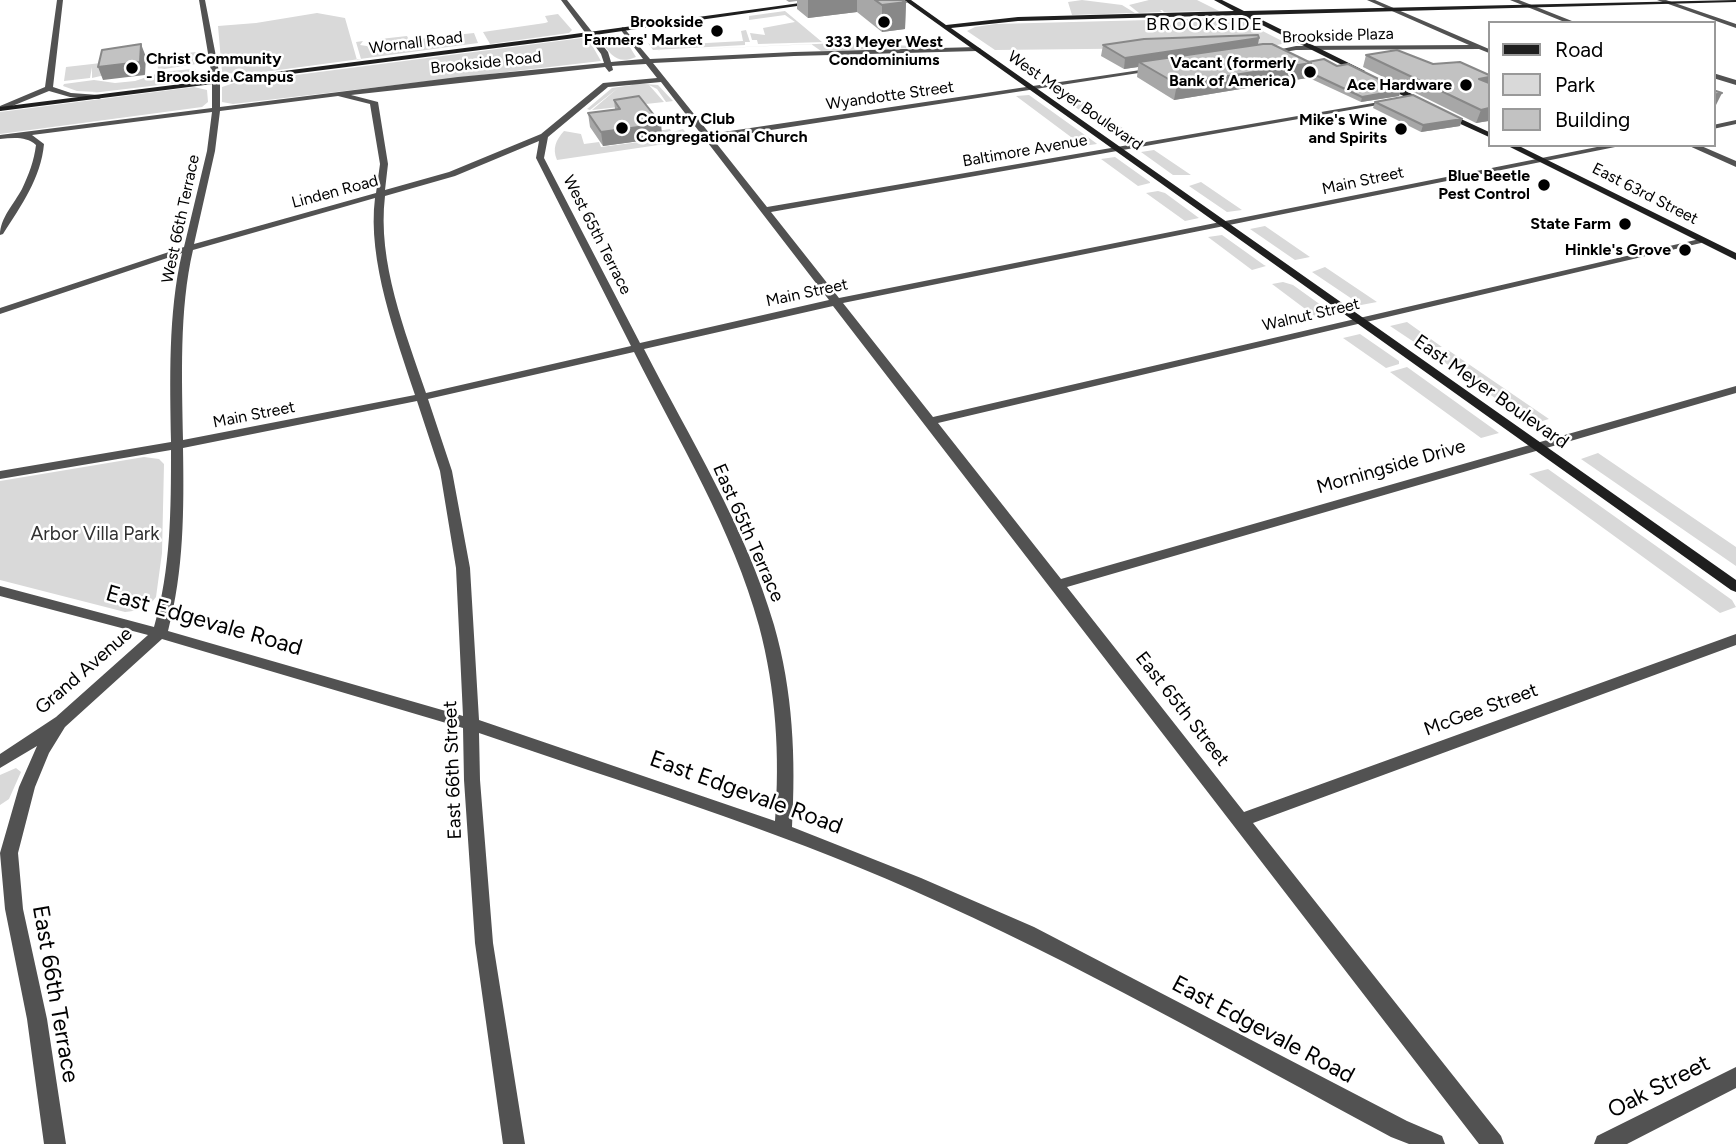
<!DOCTYPE html>
<html>
<head>
<meta charset="utf-8">
<style>
  body { margin:0 }
  #map { position:relative; width:1736px; height:1144px; overflow:hidden; background:#fff; font-family:Figtree,sans-serif }
  canvas { display:block }
  .legend { position:absolute; left:1488px; top:21px; width:228px; height:126px; box-sizing:border-box; background:#fff; border:2px solid #999; margin:0; padding:9px 12px; list-style:none; font-size:21px; color:#000 }
  .legend li { display:flex; align-items:center; gap:14px; height:35px }
  .legend b { width:35px; border:2px solid #999 }
</style>
</head>
<body>
<div id="map">
<canvas width="1736" height="1144"></canvas>
<ul class="legend">
<li><b style="height:9px;background:#1f1f1f"></b>Road</li>
<li><b style="height:19px;background:#d9d9d9"></b>Park</li>
<li><b style="height:19px;background:#c2c2c2"></b>Building</li>
</ul>
</div>
<script>
const ctx = document.querySelector('canvas').getContext('2d');
ctx.lineJoin = 'round';
function fill(path, color) {
  ctx.fillStyle = color;
  ctx.fill(path, 'evenodd');
}
function strokePath(path, color, width, dash) {
  ctx.strokeStyle = color;
  ctx.lineWidth = width;
  ctx.lineCap = dash ? 'butt' : 'round';
  ctx.setLineDash(dash || []);
  ctx.stroke(path);
}
function write(font, color, halo, rows, align = 'center') {
  ctx.font = font + ' Figtree,sans-serif';
  ctx.lineWidth = 5;
  ctx.setLineDash([]);
  ctx.textBaseline = 'middle';
  ctx.strokeStyle = halo;
  ctx.fillStyle = color;
  for (const [text, x, y, turn = 0] of rows) {
    ctx.save();
    ctx.translate(x, y);
    ctx.rotate((+turn || 0) * Math.PI / 180);
    ctx.textAlign = isNaN(turn) ? turn : align;
    if (halo) ctx.strokeText(text, 0, 0);
    ctx.fillText(text, 0, 0);
    ctx.restore();
  }
}
fill(new Path2D(`
  M 1082,0 L 1122,5 L 1135,13 L 1072,15 L 1068,2 Z
  M 1149,0 L 1197,0 L 1219,11 L 1164,12 L 1162,10 L 1160,10 L 1162,12 L 1139,13 L 1129,5 Z
  M 785,11 L 822,42 L 825,42 L 758,44 L 757,40 L 752,40 L 750,33 L 765,35 L 763,28 L 795,22 L 785,15 L 749,20 L 749,16 Z
  M 317,13 L 345,18 L 357,60 L 361,59 L 356,42 L 363,41 L 360,45 L 373,47 L 385,42 L 380,39 L 407,36 L 409,40 L 474,33 L 478,43 L 242,75 L 222,72 L 218,26 L 256,23 Z
  M 558,14 L 572,30 L 569,33 L 490,44 L 483,32 L 545,23 L 548,22 L 545,16 Z
  M 1226,18 L 1245,22 L 1286,43 L 1268,47 L 995,50 L 967,31 L 975,27 L 996,24 Z
  M 746,30 L 750,42 L 745,42 L 745,45 L 653,50 L 648,43 L 653,46 L 743,41 L 741,31 Z
  M 609,35 L 623,36 L 636,57 C 617,65 611,55 600,40 Z
  M 582,38 L 589,40 L 601,61 L 233,104 L 222,102 L 222,87 L 234,83 Z
  M 839,43 L 941,47 L 821,51 L 811,44 L 655,51 Z
  M 196,52 L 196,64 L 158,70 L 157,56 Z
  M 101,63 L 105,75 L 92,78 L 92,67 L 90,78 L 64,81 L 66,67 Z
  M 191,69 L 196,69 L 196,77 L 185,82 L 92,93 L 97,92 L 77,91 L 63,86 L 64,84 L 94,80 L 115,83 L 135,81 L 162,72 Z
  M 631,83 L 658,85 L 673,101 L 666,102 L 657,89 L 649,85 L 664,102 L 592,110 L 618,88 L 590,110 L 587,109 L 612,88 L 632,85 Z
  M 194,87 L 207,90 L 208,102 L 202,107 L 0,134 L 0,112 Z
  M 1067,91 L 1136,137 L 1122,139 L 1056,94 Z
  M 1029,95 L 1096,143 L 1097,144 L 1083,146 L 1016,96 Z
  M 670,129 L 671,131 L 663,133 L 666,139 L 669,138 L 666,134 L 683,129 L 688,135 L 677,137 L 688,136 L 692,140 L 557,160 C 552,148 556,140 564,131 L 581,134 L 584,144 L 599,142 L 601,147 L 662,139 L 657,131 Z
  M 1154,150 L 1191,175 L 1173,175 L 1141,152 Z
  M 1115,157 L 1150,182 L 1150,183 L 1138,186 L 1101,159 Z
  M 1201,182 L 1242,210 L 1227,212 L 1189,186 Z
  M 1158,191 L 1165,193 L 1199,218 L 1185,221 L 1146,193 Z
  M 1265,226 L 1310,257 L 1295,260 L 1250,229 Z
  M 1222,235 L 1264,265 L 1266,266 L 1252,270 L 1208,237 Z
  M 1325,267 L 1377,302 L 1361,305 L 1312,272 Z
  M 1283,282 L 1293,285 L 1332,313 L 1316,317 L 1272,284 Z
  M 1407,322 L 1442,347 L 1423,348 L 1390,326 Z
  M 1360,334 L 1399,361 L 1399,364 L 1386,368 L 1343,338 Z
  M 1448,350 L 1549,419 L 1532,424 L 1434,355 Z
  M 1407,367 L 1499,433 L 1481,438 L 1390,372 Z
  M 1598,453 L 1736,547 L 1736,566 L 1581,459 Z
  M 144,457 L 159,459 L 164,464 L 162,553 L 156,597 C 149,607 137,611 125,612 L 0,580 L 0,481 Z
  M 1548,469 L 1732,600 L 1736,607 L 1720,613 L 1529,474 Z
  M 16,768 L 21,772 L 9,799 L 0,805 L 0,775 Z`), '#d9d9d9');
fill(new Path2D(`
  M 57,0 L 63,0 L 53,87 L 71,93 L 99,95 L 103,97 L 99,99 L 70,97 L 49,91 L 0,111 L 0,106 L 45,87 Z
  M 199,0 L 205,0 L 220,77 L 220,107 L 458,77 L 604,63 L 601,54 L 561,0 L 567,0 L 608,52 L 611,62 L 643,59 L 620,29 L 623,27 L 650,59 L 794,52 L 977,47 L 981,49 L 977,51 L 794,56 L 653,63 L 710,134 L 1154,68 L 1158,70 L 713,139 L 767,207 L 1391,100 L 1395,102 L 771,212 L 839,298 L 1607,145 L 1625,145 L 843,303 L 933,417 L 1704,238 L 1706,240 L 1701,243 L 938,423 L 1061,579 L 1736,386 L 1736,393 L 1067,587 L 1244,812 L 1736,634 L 1736,645 L 1253,823 L 1501,1136 L 1504,1144 L 1479,1144 L 833,306 L 644,349 C 690,439 746,528 774,625 C 793,691 796,759 792,827 L 921,878 L 1034,927 L 1407,1121 L 1442,1136 L 1445,1144 L 1409,1144 L 1391,1137 C 1233,1052 1076,962 912,890 C 772,828 624,783 479,733 L 480,780 L 493,943 L 525,1144 L 503,1144 L 475,943 L 464,780 L 463,728 L 162,639 L 65,727 L 49,753 L 35,787 L 18,853 L 23,909 L 47,1019 L 66,1144 L 44,1144 L 27,1019 L 5,909 L 0,853 L 19,787 L 37,746 L 0,768 L 0,754 L 56,717 L 148,635 L 0,596 L 0,586 L 154,627 C 171,569 171,509 171,450 L 0,479 L 0,471 L 171,442 C 170,380 168,314 182,253 L 0,314 L 0,308 L 184,247 L 207,151 L 212,112 L 32,135 L 44,144 C 41,178 21,206 3,234 L 0,235 C 0,218 14,204 22,189 C 29,174 34,161 36,145 C 26,136 13,138 0,139 L 0,135 L 212,108 L 212,77 ZM 646,64 L 657,78 L 603,83 L 541,134 L 449,172 L 385,190 L 388,164 L 378,102 L 351,95 L 605,67 L 609,72 L 613,70 L 612,66 ZM 661,82 L 829,300 L 640,343 L 544,158 L 548,137 L 608,87 ZM 338,96 L 370,104 L 380,164 L 376,193 L 194,244 L 215,151 L 220,111 ZM 539,141 L 536,158 L 631,346 L 426,393 C 405,331 377,262 385,196 L 455,176 ZM 375,198 C 367,260 396,337 415,395 L 183,440 C 182,379 179,310 193,250 ZM 634,352 C 678,440 733,530 759,626 C 776,690 780,756 775,821 L 479,720 L 470,568 L 452,471 L 428,399 ZM 417,401 L 440,471 L 456,568 L 463,716 L 168,631 C 184,570 184,510 183,448 Z
  M 1367,0 L 1375,0 L 1489,49 L 1489,53 L 1479,49 L 1296,50 L 1267,55 L 1263,53 L 1296,46 L 1469,45 Z
  M 1510,0 L 1519,0 L 1577,23 L 1567,23 Z
  M 1657,0 L 1666,0 L 1736,24 L 1736,28 Z
  M 1713,73 L 1736,80 L 1736,85 L 1713,78 Z
  M 1736,120 L 1736,124 L 1713,129 L 1713,125 Z
  M 1687,145 L 1699,145 L 1736,161 L 1736,167 Z
  M 1736,1067 L 1736,1088 L 1627,1144 L 1594,1144 L 1597,1136 Z`), '#525252');
fill(new Path2D(`
  M 822,0 L 839,0 L 567,39 L 0,111 L 0,107 L 567,35 Z
  M 904,0 L 911,0 L 946,25 L 1018,17 L 1234,11 L 1214,0 L 1222,0 L 1244,11 L 1736,0 L 1736,2 L 1252,15 L 1365,71 L 1365,75 L 1362,75 L 1242,15 L 1018,21 L 951,28 L 1736,580 L 1736,592 L 1731,590 Z
  M 1381,81 L 1387,81 L 1429,103 L 1422,105 L 1381,85 Z
  M 1446,112 L 1489,132 L 1489,137 L 1443,116 L 1442,114 Z
  M 1506,145 L 1517,145 L 1736,253 L 1736,260 Z`), '#1f1f1f');
fill(new Path2D(`
  M 786,0 L 902,0 L 906,2 L 905,29 L 882,32 L 857,12 L 808,18 L 797,9 L 797,1 L 789,2 Z
  M 1259,38 L 1258,44 L 1308,62 L 1337,66 L 1401,90 L 1399,96 L 1361,102 L 1307,77 L 1307,78 L 1174,100 L 1137,77 L 1138,67 L 1124,69 L 1101,56 L 1103,45 Z
  M 1366,55 L 1433,64 L 1489,75 L 1489,121 L 1476,123 L 1363,67 Z
  M 614,100 L 661,124 L 662,138 L 603,146 L 590,127 L 588,113 L 615,109 Z
  M 1375,102 L 1462,119 L 1460,126 L 1421,132 L 1373,108 Z`), '#a7a7a7');
fill(new Path2D(`
  M 808,0 L 857,0 L 857,12 L 808,18 Z
  M 906,2 L 905,29 L 882,32 L 882,5 Z
  M 1259,38 L 1257,49 L 1139,62 L 1138,67 L 1124,69 L 1125,58 Z
  M 141,44 L 146,57 L 145,75 L 103,80 L 98,67 Z
  M 1311,63 L 1307,78 L 1174,100 L 1177,84 Z
  M 1489,77 L 1489,84 L 1479,79 Z
  M 1401,90 L 1399,96 L 1361,102 L 1362,97 Z
  M 1722,93 L 1713,111 L 1713,95 Z
  M 1489,108 L 1488,121 L 1476,123 L 1481,110 Z
  M 1462,119 L 1460,126 L 1421,132 L 1423,125 Z
  M 661,124 L 662,138 L 603,146 L 601,132 Z`), '#888');
const building = new Path2D(`
  M 875,0 L 902,0 L 906,2 L 882,5 Z
  M 1258,35 L 1259,38 L 1125,58 L 1103,45 L 1144,39 Z
  M 141,44 L 140,62 L 98,67 L 102,50 Z
  M 1263,44 L 1272,44 L 1311,63 L 1177,84 L 1139,62 Z
  M 1397,50 L 1433,64 L 1460,62 L 1489,75 L 1489,77 L 1479,79 L 1489,83 L 1489,108 L 1481,110 L 1366,55 Z
  M 1324,59 L 1337,66 L 1348,64 L 1401,90 L 1362,97 L 1309,72 L 1311,63 L 1308,62 Z
  M 1713,90 L 1722,93 L 1713,95 Z
  M 1413,95 L 1462,119 L 1423,125 L 1375,102 Z
  M 639,96 L 661,124 L 601,132 L 588,113 L 620,109 L 614,100 Z`);
fill(building, '#c2c2c2');
strokePath(building, '#888', 2);
for (const [x, y, r, color] of [
  [884,22,7,"#000"],
  [717,31,7,"#000"],
  [132,68,7,"#000"],
  [1310,72,7,"#000"],
  [1466,85,7,"#000"],
  [622,128,7,"#000"],
  [1401,129,7,"#000"],
  [1544,185,7,"#000"],
  [1625,224,7,"#000"],
  [1685,250,7,"#000"]
]) {
  const dot = new Path2D();
  dot.arc(x, y, r, 0, 2 * Math.PI);
  ctx.fillStyle = color;
  ctx.fill(dot);
  strokePath(dot, '#fff', 2.5);
}
write('bold 16px', '#000', '#fff', [
  ["Brookside",703,22],
  ["Farmers' Market",703,40],
  ["333 Meyer West",884,42,"center"],
  ["Condominiums",884,60,"center"],
  ["Christ Community",146,59,"left"],
  ["- Brookside Campus",146,77,"left"],
  ["Vacant (formerly",1296,63],
  ["Bank of America)",1296,81],
  ["Ace Hardware",1452,85],
  ["Country Club",636,119,"left"],
  ["Congregational Church",636,137,"left"],
  ["Mike's Wine",1387,120],
  ["and Spirits",1387,138],
  ["Blue Beetle",1530,176],
  ["Pest Control",1530,194],
  ["State Farm",1611,224],
  ["Hinkle's Grove",1671,250]
], 'right');
write('16px', '#000', '#fff', [
  ["Brookside Plaza",1338,36,-2],
  ["Wornall Road",416,43,-7],
  ["Brookside Road",486,63,-6],
  ["Wyandotte Street",890,96,-8],
  ["West Meyer Boulevard",1075,101,35],
  ["Baltimore Avenue",1025,151,-10],
  ["Main Street",1363,181,-12],
  ["Linden Road",335,192,-15],
  ["East 63rd Street",1645,194,27],
  ["West 66th Terrace",181,219,-78],
  ["West 65th Terrace",597,235,63],
  ["Main Street",807,293,-12],
  ["Walnut Street",1311,315,-13],
  ["Main Street",254,415,-11]
]);
ctx.letterSpacing = '2px';
write('18px', '#000', '#fff', [
  ["BROOKSIDE",1205,25]
]);
ctx.letterSpacing = '0px';
write('19px', '#000', '#fff', [
  ["East Meyer Boulevard",1491,392,35],
  ["Morningside Drive",1391,467,-16],
  ["East 65th Terrace",748,533,66],
  ["Grand Avenue",84,671,-41],
  ["East 65th Street",1182,709,52],
  ["McGee Street",1481,710,-20],
  ["East 66th Street",453,770,-92]
]);
write('19px', '#303030', '#fff', [
  ["Arbor Villa Park",95,534]
]);
write('23px', '#000', '#fff', [
  ["East Edgevale Road",204,621,16],
  ["East Edgevale Road",746,793,20],
  ["East 66th Terrace",55,994,80],
  ["East Edgevale Road",1263,1030,28],
  ["Oak Street",1659,1087,-27]
]);
</script>
</body>
</html>
